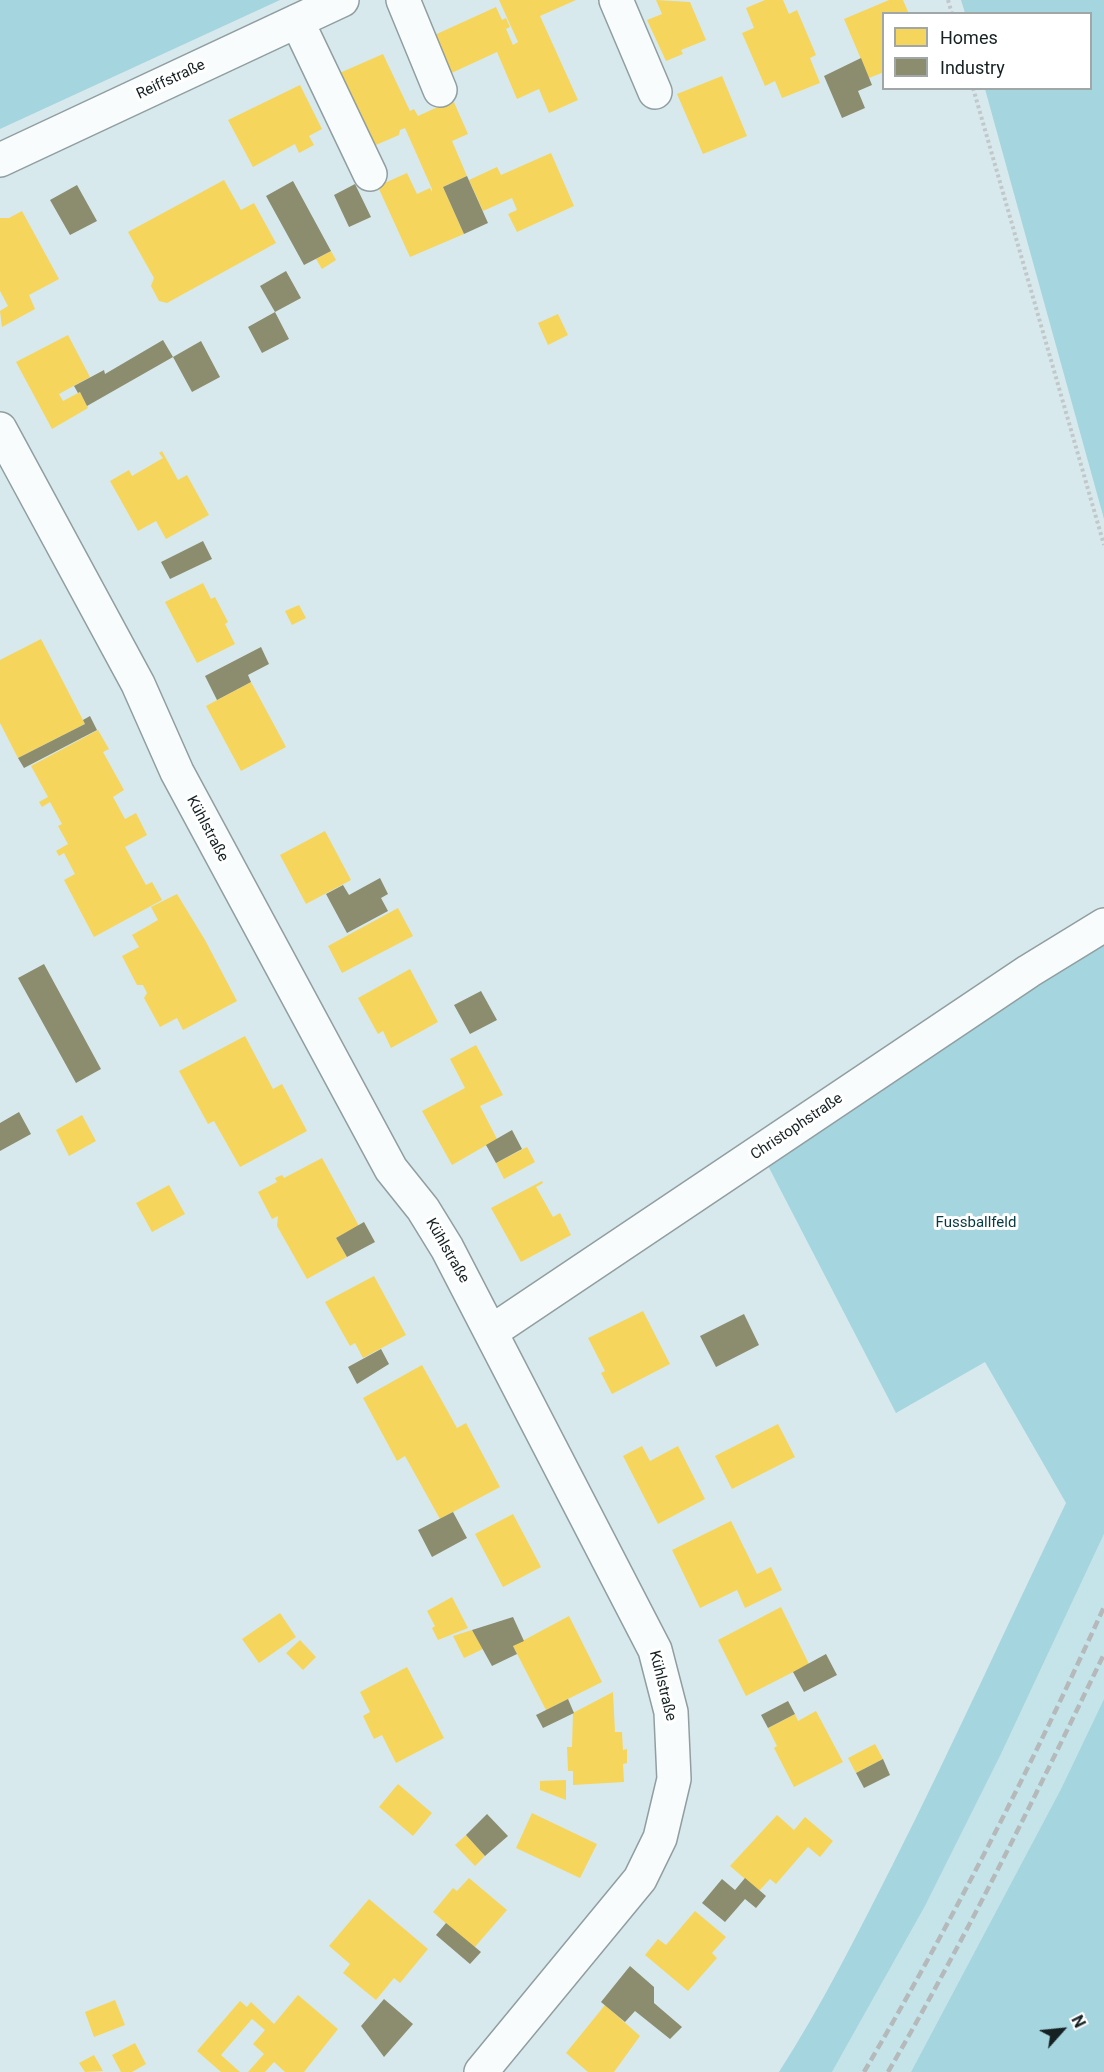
<!DOCTYPE html>
<html>
<head>
<meta charset="utf-8">
<style>
  body { margin:0 }
  #map { position:relative; width:1104px; height:2072px; overflow:hidden; background:#d7e9ed; font-family:Roboto,sans-serif }
  canvas { display:block }
  .legend { position:absolute; left:882px; top:12px; width:210px; height:78px; box-sizing:border-box; background:#fff; border:2px solid #a1a6a7; margin:0; padding:8px 10px; list-style:none; font-size:18px; color:#152123 }
  .legend li { display:flex; align-items:center; gap:12px; height:30px }
  .legend b { width:30px; border:2px solid #a1a6a7 }
  .north { position:absolute; left:1032px; top:2000px; width:60px; height:60px; -webkit-text-stroke:4px #fff; paint-order:stroke; rotate:63deg; font-size:16px; font-weight:700; line-height:24px; text-align:center; color:#152123 }
  .north::after { content:''; display:block; margin:auto; width:21px; height:27px; background:#152123; clip-path:polygon(50% 0,100% 100%,50% 72%,0 100%) }
</style>
</head>
<body>
<div id="map">
<canvas width="1104" height="2072"></canvas>
<ul class="legend">
<li><b style="height:16px;background:#f6d55c"></b>Homes</li>
<li><b style="height:16px;background:#8c8c6e"></b>Industry</li>
</ul>
<div class="north">N</div>
</div>
<script>
const ctx = document.querySelector('canvas').getContext('2d');
ctx.lineJoin = 'round';
function fill(path, color) {
  ctx.fillStyle = color;
  ctx.fill(path, 'evenodd');
}
function strokePath(path, color, width, dash) {
  ctx.strokeStyle = color;
  ctx.lineWidth = width;
  ctx.lineCap = dash ? 'butt' : 'round';
  ctx.setLineDash(dash || []);
  ctx.stroke(path);
}
function write(font, color, halo, rows, align = 'center') {
  ctx.font = font + ' Roboto,sans-serif';
  ctx.lineWidth = 6;
  ctx.setLineDash([]);
  ctx.textBaseline = 'middle';
  ctx.strokeStyle = halo;
  ctx.fillStyle = color;
  for (const [text, x, y, turn = 0] of rows) {
    ctx.save();
    ctx.translate(x, y);
    ctx.rotate((+turn || 0) * Math.PI / 180);
    ctx.textAlign = isNaN(turn) ? turn : align;
    if (halo) ctx.strokeText(text, 0, 0);
    ctx.fillText(text, 0, 0);
    ctx.restore();
  }
}
fill(new Path2D(`
  M 1104,1534 L 1104,1699 L 1061,1789 L 911,2072 L 832,2072 L 925,1906 L 1001,1754 Z`), '#c5e4ea');
fill(new Path2D(`
  M 0,0 L 280,0 L 0,129 Z
  M 961,0 L 1104,0 L 1104,519 L 985,89 L 1090,88 L 1090,14 L 965,13 Z
  M 1104,943 L 1104,1534 L 1001,1754 L 925,1906 L 832,2072 L 779,2072 C 822,2005 857,1935 893,1864 C 953,1745 1008,1623 1066,1503 L 985,1362 L 896,1413 L 764,1158 Z
  M 1104,1699 L 1104,2072 L 911,2072 L 1061,1789 Z`), '#a5d5de');
fill(new Path2D(`
  M 499,0 L 576,0 L 540,16 L 578,100 L 549,113 L 539,89 L 517,99 L 497,52 L 445,76 L 428,38 L 496,7 L 502,20 L 506,18 L 510,27 L 506,29 L 513,45 L 518,42 Z
  M 656,0 L 690,2 L 706,40 L 681,50 L 683,54 L 666,61 L 647,20 L 662,14 Z
  M 765,0 L 783,0 L 789,14 L 797,10 L 816,55 L 810,58 L 820,83 L 782,98 L 775,81 L 765,86 L 742,33 L 754,28 L 746,8 Z
  M 889,0 L 903,0 L 909,14 L 884,14 L 884,72 L 869,78 L 844,19 Z
  M 383,54 L 410,111 L 414,109 L 418,116 L 453,100 L 468,134 L 452,141 L 467,176 L 443,187 L 464,234 L 410,257 L 379,189 L 380,185 L 407,173 L 417,194 L 430,188 L 432,192 L 432,189 L 405,128 L 400,130 L 399,135 L 369,148 L 335,75 Z
  M 722,76 L 747,136 L 703,154 L 677,94 Z
  M 300,85 L 322,129 L 309,136 L 314,145 L 299,153 L 295,144 L 253,167 L 228,120 Z
  M 551,153 L 574,206 L 517,232 L 508,214 L 517,210 L 512,198 L 483,211 L 469,180 L 497,167 L 501,175 Z
  M 224,180 L 241,210 L 254,203 L 276,243 L 167,303 L 159,301 L 151,286 L 154,278 L 128,232 Z
  M 22,211 L 59,279 L 29,295 L 35,309 L 2,327 L 0,311 L 8,306 L 0,291 L 0,218 L 9,218 Z
  M 331,251 L 336,260 L 322,269 L 316,259 Z
  M 558,314 L 568,335 L 548,345 L 538,323 Z
  M 68,335 L 90,377 L 59,394 L 63,401 L 80,392 L 88,408 L 52,429 L 16,362 Z
  M 162,451 L 178,480 L 187,475 L 209,515 L 166,539 L 156,521 L 138,531 L 110,481 L 129,470 L 132,476 L 163,458 L 159,453 Z
  M 203,583 L 211,599 L 215,597 L 228,622 L 225,624 L 235,644 L 197,663 L 165,602 Z
  M 299,605 L 306,618 L 292,625 L 285,611 Z
  M 41,639 L 85,724 L 18,758 L 0,723 L 0,660 Z
  M 251,682 L 286,747 L 241,771 L 206,706 Z
  M 98,730 L 109,749 L 103,752 L 124,790 L 113,797 L 125,819 L 136,813 L 147,835 L 125,847 L 146,885 L 152,882 L 162,900 L 94,937 L 64,880 L 75,874 L 64,853 L 59,856 L 56,851 L 68,844 L 58,826 L 62,824 L 50,802 L 42,807 L 39,802 L 48,797 L 31,766 Z
  M 325,831 L 351,880 L 306,904 L 280,855 Z
  M 177,894 L 205,940 L 237,1001 L 183,1030 L 177,1018 L 160,1027 L 144,998 L 147,993 L 143,985 L 137,985 L 122,956 L 139,947 L 132,935 L 158,920 L 151,907 Z
  M 398,908 L 413,936 L 342,973 L 328,946 Z
  M 410,969 L 438,1022 L 391,1048 L 383,1031 L 378,1034 L 358,998 Z
  M 245,1036 L 273,1089 L 282,1084 L 307,1131 L 240,1167 L 214,1121 L 208,1124 L 179,1071 Z
  M 476,1045 L 503,1095 L 480,1106 L 497,1139 L 452,1165 L 422,1111 L 465,1088 L 450,1059 Z
  M 82,1115 L 96,1141 L 69,1156 L 56,1130 Z
  M 527,1147 L 535,1162 L 504,1179 L 496,1163 Z
  M 322,1158 L 359,1226 L 336,1238 L 347,1257 L 307,1279 L 277,1226 L 278,1216 L 272,1219 L 258,1192 L 277,1182 L 275,1178 L 282,1175 L 284,1178 Z
  M 542,1181 L 543,1183 L 536,1187 L 553,1217 L 560,1213 L 571,1235 L 521,1262 L 491,1208 Z
  M 169,1185 L 185,1214 L 152,1232 L 136,1203 Z
  M 374,1276 L 406,1335 L 363,1358 L 355,1343 L 350,1346 L 325,1302 Z
  M 643,1311 L 670,1364 L 612,1394 L 601,1373 L 605,1371 L 588,1338 Z
  M 422,1365 L 457,1428 L 466,1423 L 500,1487 L 440,1519 L 405,1456 L 397,1461 L 363,1398 Z
  M 778,1424 L 795,1457 L 732,1489 L 715,1456 Z
  M 642,1446 L 650,1461 L 678,1446 L 705,1499 L 658,1524 L 623,1456 Z
  M 513,1514 L 541,1567 L 503,1587 L 475,1534 Z
  M 731,1521 L 757,1574 L 771,1567 L 782,1590 L 745,1608 L 737,1590 L 700,1608 L 672,1550 Z
  M 452,1597 L 468,1628 L 438,1640 L 432,1628 L 435,1626 L 427,1611 Z
  M 781,1607 L 809,1664 L 746,1696 L 718,1640 Z
  M 280,1613 L 296,1637 L 259,1663 L 242,1639 Z
  M 569,1616 L 602,1682 L 546,1710 L 513,1646 Z
  M 472,1630 L 483,1649 L 464,1658 L 453,1636 Z
  M 300,1640 L 316,1657 L 303,1670 L 286,1653 Z
  M 407,1667 L 444,1738 L 396,1763 L 382,1735 L 374,1739 L 363,1716 L 370,1712 L 360,1692 Z
  M 613,1692 L 615,1732 L 622,1732 L 623,1750 L 627,1749 L 627,1763 L 623,1764 L 624,1782 L 573,1785 L 573,1771 L 568,1771 L 567,1747 L 572,1747 L 573,1713 Z
  M 816,1711 L 843,1762 L 794,1787 L 774,1748 L 777,1746 L 768,1728 L 795,1714 L 798,1721 Z
  M 875,1744 L 883,1759 L 856,1773 L 848,1758 Z
  M 566,1780 L 566,1800 L 540,1790 L 540,1781 Z
  M 398,1784 L 432,1813 L 413,1836 L 379,1807 Z
  M 532,1813 L 597,1844 L 580,1878 L 516,1848 Z
  M 777,1815 L 794,1830 L 805,1817 L 833,1841 L 820,1857 L 808,1847 L 776,1884 L 770,1879 L 759,1891 L 730,1866 Z
  M 466,1835 L 485,1856 L 475,1866 L 455,1845 Z
  M 469,1878 L 507,1910 L 474,1948 L 433,1912 L 453,1888 L 457,1891 Z
  M 369,1899 L 428,1949 L 400,1983 L 394,1978 L 376,2000 L 343,1973 L 350,1964 L 329,1946 Z
  M 695,1911 L 726,1937 L 712,1953 L 717,1958 L 688,1991 L 645,1955 L 658,1939 L 666,1945 Z
  M 298,1995 L 338,2029 L 304,2072 L 285,2072 L 274,2062 L 265,2072 L 248,2072 L 264,2054 L 253,2044 L 265,2030 L 252,2019 L 221,2055 L 240,2072 L 221,2072 L 197,2051 L 240,2001 L 247,2007 L 251,2002 L 274,2024 Z
  M 115,2000 L 125,2025 L 94,2037 L 85,2012 Z
  M 605,2005 L 640,2036 L 614,2072 L 588,2072 L 566,2053 Z
  M 135,2043 L 146,2064 L 132,2072 L 121,2072 L 112,2055 Z
  M 94,2055 L 103,2071 L 85,2072 L 79,2063 Z`), '#f6d55c');
fill(new Path2D(`
  M 861,58 L 872,85 L 858,91 L 865,108 L 842,118 L 824,76 Z
  M 467,176 L 488,223 L 464,234 L 443,187 Z
  M 293,181 L 331,251 L 304,265 L 266,196 Z
  M 355,184 L 371,217 L 349,227 L 334,195 Z
  M 77,185 L 97,221 L 70,235 L 50,200 Z
  M 286,271 L 301,298 L 275,312 L 260,286 Z
  M 275,312 L 289,339 L 262,353 L 248,327 Z
  M 163,340 L 173,357 L 87,406 L 80,392 L 78,393 L 74,386 L 104,370 L 105,374 Z
  M 201,341 L 220,377 L 192,392 L 173,357 Z
  M 203,541 L 212,559 L 170,579 L 161,562 Z
  M 261,647 L 269,664 L 248,675 L 251,682 L 217,700 L 205,676 Z
  M 90,716 L 97,730 L 24,768 L 18,758 L 85,724 L 83,720 Z
  M 380,878 L 388,894 L 381,898 L 388,911 L 347,933 L 326,894 L 343,885 L 349,895 Z
  M 44,964 L 101,1069 L 76,1083 L 18,978 Z
  M 481,991 L 497,1020 L 470,1034 L 454,1005 Z
  M 19,1112 L 31,1134 L 0,1151 L 0,1123 Z
  M 512,1130 L 522,1149 L 496,1163 L 486,1145 Z
  M 364,1222 L 375,1242 L 347,1257 L 336,1238 Z
  M 744,1314 L 759,1345 L 716,1367 L 700,1336 Z
  M 381,1349 L 389,1364 L 357,1384 L 348,1367 Z
  M 453,1512 L 467,1538 L 432,1557 L 418,1530 Z
  M 513,1617 L 524,1641 L 513,1646 L 517,1654 L 492,1666 L 472,1630 Z
  M 826,1654 L 837,1675 L 804,1692 L 793,1672 Z
  M 568,1699 L 574,1713 L 543,1728 L 536,1715 Z
  M 788,1701 L 795,1714 L 768,1728 L 761,1715 Z
  M 883,1759 L 890,1775 L 864,1788 L 856,1773 Z
  M 487,1814 L 508,1836 L 485,1856 L 466,1835 Z
  M 745,1878 L 766,1896 L 756,1908 L 745,1899 L 725,1922 L 702,1903 L 722,1879 L 735,1890 Z
  M 446,1923 L 481,1952 L 470,1964 L 436,1935 Z
  M 630,1966 L 654,1987 L 654,2003 L 682,2027 L 670,2039 L 635,2011 L 625,2022 L 601,2002 Z
  M 384,1999 L 413,2024 L 384,2057 L 361,2026 Z`), '#8c8c6e');
const minor = new Path2D(`
  M 403,0 L 440,90
  M 616,0 L 655,92
  M 297,21 L 370,174
  M 0,160 L 342,0
  M 0,429 L 138,684 L 177,772 L 391,1169 L 423,1209 L 447,1248 L 655,1650 L 671,1712 L 674,1779 L 660,1838 L 640,1879 L 481,2072
  M 491,1332 L 1029,971 L 1104,925`);
strokePath(minor, '#909ea1', 36);
strokePath(new Path2D(`
  M 948,0 L 952,14
  M 973,88 L 1104,545`), '#c2c8ca', 4, [3, 3]);
strokePath(minor, '#f9fcfc', 33);
strokePath(new Path2D(`
  M 864,2072 C 952,1922 1032,1765 1104,1607
  M 888,2072 C 967,1936 1036,1795 1104,1654`), '#b5b9ba', 4.5, [9, 4.5]);
write('15px', '#152123', '#fff', [
  ["Reiffstraße",171,80,-25],
  ["Kühlstraße",207,829,62],
  ["Christophstraße",797,1127,-34],
  ["Kühlstraße",447,1251,60],
  ["Kühlstraße",662,1686,76]
]);
write('15px', '#043a42', '#fff', [
  ["Fussballfeld",976,1223]
]);
</script>
</body>
</html>
